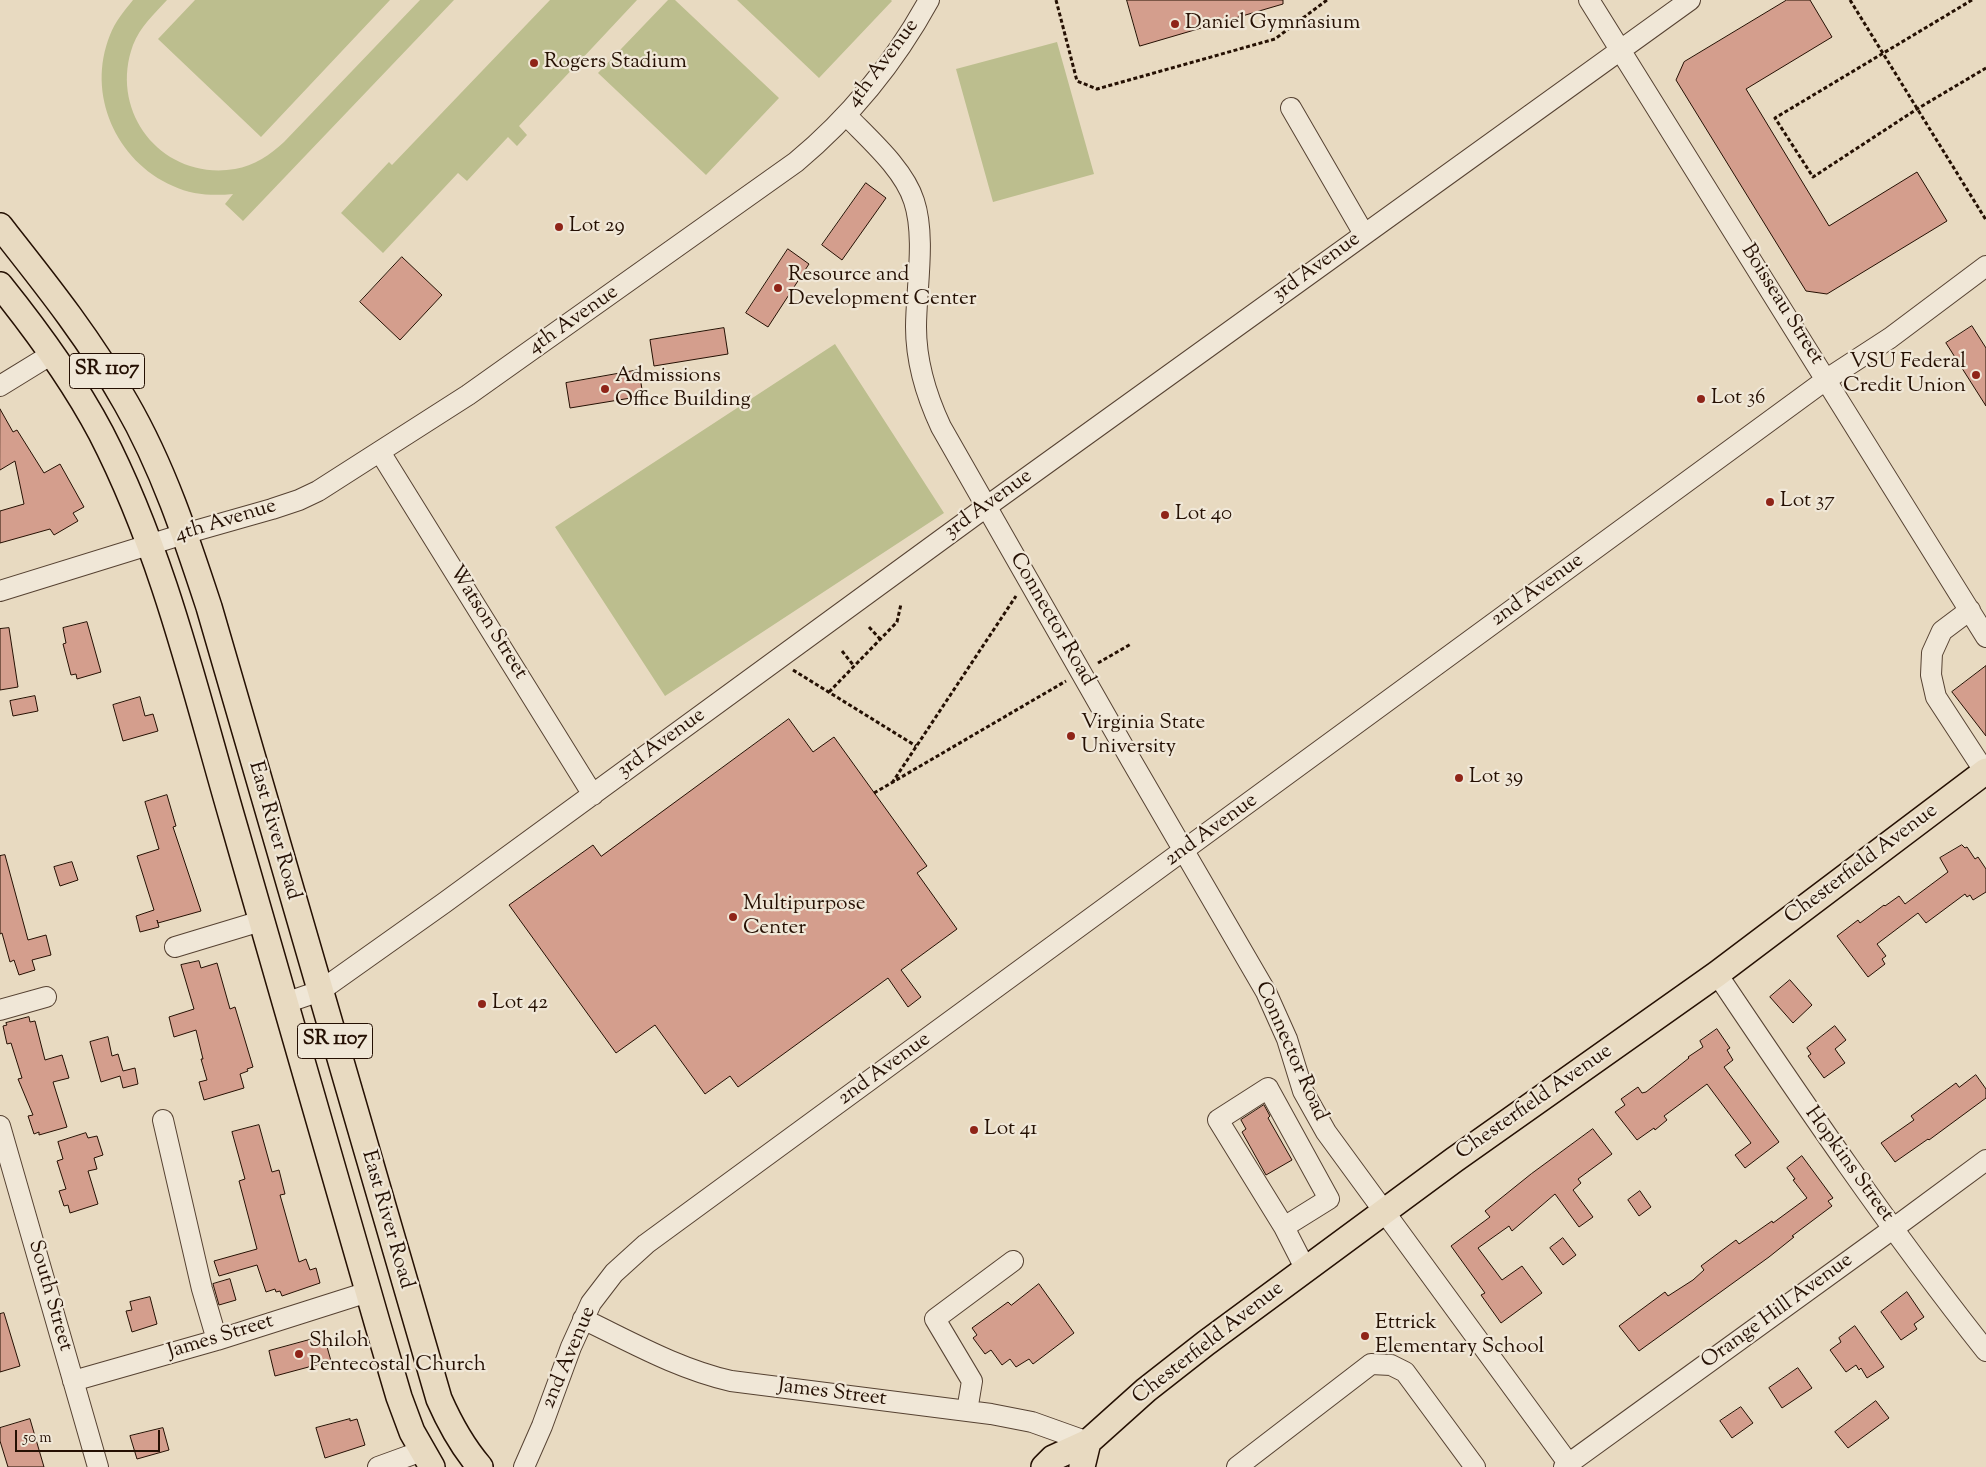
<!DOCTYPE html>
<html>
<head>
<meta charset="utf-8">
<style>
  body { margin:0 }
  #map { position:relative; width:1986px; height:1467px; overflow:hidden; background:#e8dac1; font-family:"Sorts Mill Goudy",serif }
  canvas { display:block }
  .scale { position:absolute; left:15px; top:1430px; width:145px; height:22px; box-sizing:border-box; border:2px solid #251003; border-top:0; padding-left:6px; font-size:15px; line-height:18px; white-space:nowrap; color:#251003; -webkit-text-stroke:4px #f0e7d7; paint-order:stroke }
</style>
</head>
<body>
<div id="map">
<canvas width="1986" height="1467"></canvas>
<div class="scale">50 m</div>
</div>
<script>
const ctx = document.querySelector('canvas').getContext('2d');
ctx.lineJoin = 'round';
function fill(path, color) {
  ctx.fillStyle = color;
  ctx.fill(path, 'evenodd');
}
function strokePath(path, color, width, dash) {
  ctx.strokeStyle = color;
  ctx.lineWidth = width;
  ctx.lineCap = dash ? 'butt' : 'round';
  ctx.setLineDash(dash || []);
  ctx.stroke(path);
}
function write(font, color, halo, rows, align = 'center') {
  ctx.font = font + ' "Sorts Mill Goudy",serif';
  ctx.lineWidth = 4.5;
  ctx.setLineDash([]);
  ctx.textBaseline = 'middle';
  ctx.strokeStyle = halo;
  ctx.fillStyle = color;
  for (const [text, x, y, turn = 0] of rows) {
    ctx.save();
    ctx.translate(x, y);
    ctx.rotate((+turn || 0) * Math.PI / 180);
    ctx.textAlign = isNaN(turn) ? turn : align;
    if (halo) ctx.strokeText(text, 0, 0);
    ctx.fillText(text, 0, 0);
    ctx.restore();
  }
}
fill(new Path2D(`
  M 133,0 L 167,0 C 154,14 140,27 133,45 C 108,113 163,181 235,169 C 254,166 270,155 284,142 L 420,0 L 454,0 L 243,221 L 225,204 L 233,194 C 213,196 192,195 173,186 C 116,161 86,94 110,35 C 115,22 124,11 133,0 Z
  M 195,0 L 390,0 L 261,137 L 158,39 Z
  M 550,0 L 637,0 L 519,126 L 527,135 L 517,146 L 508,137 L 467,181 L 458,173 L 383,253 L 341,213 L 389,162 L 392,165 Z
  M 668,0 L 675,0 L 779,98 L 706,175 L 598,73 Z
  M 737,0 L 891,0 L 892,1 L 819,78 Z
  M 1057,42 L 1094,174 L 993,202 L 956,69 Z
  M 835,344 L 944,513 L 665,696 L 555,527 Z`), '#bcbe8e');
const building = new Path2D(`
  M 1127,0 L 1283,0 L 1283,4 L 1140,46 Z
  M 1787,0 L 1810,0 L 1832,37 L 1746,89 L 1829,226 L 1917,172 L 1947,221 L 1827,294 L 1806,291 L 1676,80 L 1684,62 Z
  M 866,183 L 886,198 L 842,260 L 822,245 Z
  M 788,249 L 809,264 L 768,327 L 746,313 Z
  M 402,257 L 442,295 L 400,340 L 360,302 Z
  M 1972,326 L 1986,348 L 1986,406 L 1946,343 Z
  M 724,328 L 728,354 L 654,366 L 650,340 Z
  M 639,370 L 643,396 L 570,408 L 566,383 Z
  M 0,409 L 13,432 L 17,430 L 44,473 L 60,464 L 84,507 L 73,513 L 78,521 L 54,535 L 50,529 L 0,543 L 0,511 L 24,504 L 15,461 L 0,470 Z
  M 87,622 L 101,672 L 77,679 L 76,674 L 71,675 L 63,644 L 66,643 L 63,628 Z
  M 9,628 L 18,687 L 0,690 L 0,629 Z
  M 1986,666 L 1986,736 L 1952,692 Z
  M 35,696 L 38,711 L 13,716 L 10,701 Z
  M 140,697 L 145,716 L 153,714 L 158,731 L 123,741 L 113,705 Z
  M 789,719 L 813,752 L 834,737 L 927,866 L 917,873 L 957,929 L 901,970 L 921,997 L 908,1007 L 888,978 L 738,1087 L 730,1076 L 705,1094 L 655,1025 L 616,1053 L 509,905 L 593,845 L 601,856 Z
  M 167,795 L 176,826 L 173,827 L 201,911 L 158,923 L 157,920 L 159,927 L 140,932 L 136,916 L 154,910 L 137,856 L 159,849 L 145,802 Z
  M 1962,845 L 1965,848 L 1967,847 L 1975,859 L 1978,857 L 1986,869 L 1986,892 L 1973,900 L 1970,895 L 1967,897 L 1965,894 L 1926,923 L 1918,913 L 1877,944 L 1886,956 L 1882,959 L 1885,964 L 1868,977 L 1837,936 L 1858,920 L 1860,923 L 1884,905 L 1885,906 L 1899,896 L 1905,904 L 1948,872 L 1940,858 Z
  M 5,855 L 28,940 L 46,935 L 51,955 L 32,960 L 35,970 L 19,975 L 14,960 L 10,962 L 2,933 L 0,934 L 0,856 Z
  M 72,862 L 78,880 L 60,886 L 54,867 Z
  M 199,961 L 201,968 L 217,963 L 230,1009 L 235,1007 L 253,1067 L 247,1069 L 248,1071 L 240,1074 L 244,1088 L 204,1100 L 199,1082 L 207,1080 L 201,1059 L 203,1059 L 196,1030 L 174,1037 L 169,1017 L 194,1009 L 181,965 Z
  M 1790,980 L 1812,1005 L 1793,1023 L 1770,997 Z
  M 29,1017 L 30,1022 L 35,1021 L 45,1060 L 62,1055 L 69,1078 L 53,1082 L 67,1127 L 39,1135 L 39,1132 L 34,1134 L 28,1116 L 33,1115 L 18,1079 L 22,1078 L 11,1043 L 7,1044 L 3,1026 L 7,1025 L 6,1023 Z
  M 1835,1026 L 1846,1040 L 1835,1049 L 1845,1063 L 1824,1078 L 1808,1056 L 1811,1054 L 1807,1048 Z
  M 1717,1029 L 1730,1048 L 1727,1050 L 1733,1060 L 1724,1067 L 1779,1142 L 1745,1168 L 1735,1155 L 1751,1143 L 1707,1084 L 1664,1116 L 1667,1120 L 1655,1130 L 1654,1128 L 1637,1140 L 1615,1112 L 1625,1105 L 1621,1099 L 1638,1087 L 1642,1093 L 1646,1092 L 1689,1058 L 1688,1057 L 1703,1047 L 1700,1041 Z
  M 108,1037 L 112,1056 L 118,1054 L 123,1071 L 135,1068 L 138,1084 L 123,1088 L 120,1076 L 101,1082 L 90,1042 Z
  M 1976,1075 L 1986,1089 L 1986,1098 L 1929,1140 L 1928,1139 L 1895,1162 L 1881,1143 L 1914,1120 L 1911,1116 L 1956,1083 L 1959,1087 Z
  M 1264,1105 L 1270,1116 L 1268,1118 L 1292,1160 L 1266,1175 L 1242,1132 L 1246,1129 L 1241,1120 Z
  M 259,1125 L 272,1172 L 279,1170 L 285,1194 L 280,1195 L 299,1262 L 306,1259 L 310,1270 L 316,1268 L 320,1283 L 282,1296 L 280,1291 L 276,1292 L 275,1289 L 266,1292 L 257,1265 L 219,1276 L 214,1261 L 257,1249 L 239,1181 L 245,1179 L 232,1132 Z
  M 1593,1129 L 1612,1154 L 1578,1179 L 1581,1183 L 1573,1190 L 1593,1217 L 1579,1227 L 1555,1194 L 1512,1231 L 1509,1226 L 1478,1248 L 1502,1280 L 1522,1266 L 1542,1293 L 1501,1323 L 1481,1295 L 1485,1293 L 1451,1246 L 1490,1217 L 1485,1211 L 1531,1174 Z
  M 86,1133 L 88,1138 L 97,1136 L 103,1155 L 94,1158 L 97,1169 L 88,1171 L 98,1204 L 70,1213 L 68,1205 L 64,1206 L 59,1191 L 66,1189 L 57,1161 L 63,1159 L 58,1142 Z
  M 1802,1156 L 1833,1198 L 1828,1201 L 1832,1206 L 1792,1236 L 1794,1237 L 1769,1257 L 1639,1351 L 1619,1326 L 1665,1292 L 1668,1296 L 1693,1280 L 1704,1270 L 1701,1266 L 1736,1240 L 1739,1244 L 1772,1221 L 1773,1223 L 1807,1198 L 1793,1180 L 1795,1179 L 1787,1168 Z
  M 1640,1191 L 1651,1207 L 1639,1216 L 1628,1200 Z
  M 1563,1238 L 1576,1255 L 1563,1265 L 1550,1248 Z
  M 230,1279 L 236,1300 L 219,1305 L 213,1284 Z
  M 1039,1284 L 1074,1333 L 1033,1364 L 1029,1359 L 1016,1367 L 1010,1359 L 1002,1365 L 991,1350 L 985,1354 L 973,1338 L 977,1335 L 972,1328 L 1008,1302 L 1011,1305 Z
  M 1907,1292 L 1924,1317 L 1914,1324 L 1917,1329 L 1901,1340 L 1881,1312 Z
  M 150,1297 L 157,1324 L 132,1332 L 126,1311 L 132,1310 L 130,1302 Z
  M 4,1313 L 20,1366 L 0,1372 L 0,1314 Z
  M 1855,1326 L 1884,1367 L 1867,1378 L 1861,1368 L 1859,1370 L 1856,1365 L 1846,1372 L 1830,1350 L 1841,1342 L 1839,1338 Z
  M 324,1336 L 331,1361 L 275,1376 L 269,1351 Z
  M 1798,1368 L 1812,1388 L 1782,1408 L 1769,1388 Z
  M 1876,1401 L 1889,1418 L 1848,1448 L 1835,1432 Z
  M 1741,1407 L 1753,1423 L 1732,1438 L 1720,1421 Z
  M 30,1419 L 44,1467 L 8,1467 L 0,1441 L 0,1428 Z
  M 350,1419 L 350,1421 L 357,1419 L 365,1445 L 325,1458 L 316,1428 Z
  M 163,1428 L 169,1450 L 137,1459 L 130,1436 Z`);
fill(building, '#d49e8d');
strokePath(building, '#251003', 1);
const minor = new Path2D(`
  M 1589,0 L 1986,637
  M 1291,108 L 1364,234
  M 846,115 C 869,139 904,169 914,201 C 926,237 916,290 916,327 C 916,362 926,395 941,427 L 1131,760 L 1266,992 L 1287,1039 L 1303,1091 L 1326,1132 L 1571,1467
  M 0,386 L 52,354
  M 380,452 L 593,795
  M 0,591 L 184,534 L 272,509 L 299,500 L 318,491 L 468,395 L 796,162 C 850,117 895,62 929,0
  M 1970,610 L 1942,631 L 1932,653 L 1931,675 L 1936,697 L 1985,772
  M 175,947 L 261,921
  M 1717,974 C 1803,1102 1890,1230 1986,1351
  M 285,1003 L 320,991 L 444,903 L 986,507 L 1690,0
  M 0,1010 L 46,997
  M 163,1120 L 202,1289 L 217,1340
  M 0,1126 L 98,1467
  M 1284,1227 L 1218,1120 L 1268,1088 L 1329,1199 L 1284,1227 L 1306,1270
  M 583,1319 C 631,1342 678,1369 731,1381 L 991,1414 L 1032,1422 L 1088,1442
  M 73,1381 L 217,1340 L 368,1292
  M 967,1411 L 972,1381 L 935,1319 L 1013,1261
  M 378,1467 L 422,1451
  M 524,1467 L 542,1426 L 571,1347 L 591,1303 L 614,1273 L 646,1244 L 1827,379 L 1890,338 L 1986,266
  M 1237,1467 L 1371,1364 L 1391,1365 L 1405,1372 L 1475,1467
  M 1564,1467 L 1894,1228 L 1986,1160`);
const major = new Path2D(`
  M 0,226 C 45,283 90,339 126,403 C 163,467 186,537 209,607 L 439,1399 C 450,1424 462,1446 480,1467
  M 0,285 C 37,331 73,380 101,433 C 165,557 196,695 235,828 C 291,1018 343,1208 399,1397 L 412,1432 L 432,1467
  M 1044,1467 L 1053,1458 L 1088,1442 L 1146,1390 L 1206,1343 L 1454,1160 L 1717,974 L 1986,771
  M 1082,1467 L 1088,1442`);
strokePath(minor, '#564232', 22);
strokePath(major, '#251003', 28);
strokePath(new Path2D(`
  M 1056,0 L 1077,81 L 1097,89 L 1275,39 L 1327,0
  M 1850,0 L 1986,220
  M 1972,0 L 1775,118 L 1813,177 L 1917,109 L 1986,68
  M 869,627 L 880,639
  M 842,651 L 854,666
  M 1098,663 L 1131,644
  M 793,670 L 916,746
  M 829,692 L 897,622 L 901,604
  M 892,783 L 1016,596
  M 874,793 L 1066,681`), '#251003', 3, [4, 2.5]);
strokePath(minor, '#f0e7d7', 20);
strokePath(major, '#e8dac1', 25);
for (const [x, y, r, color] of [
  [1175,24,5,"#8f2418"],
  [534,63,5,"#8f2418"],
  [559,227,5,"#8f2418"],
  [778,288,5,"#8f2418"],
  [1976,375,5,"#8f2418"],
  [605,389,5,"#8f2418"],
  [1701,399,5,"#8f2418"],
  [1770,502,5,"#8f2418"],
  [1165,515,5,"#8f2418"],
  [1071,736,5,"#8f2418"],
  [1459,778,5,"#8f2418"],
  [733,917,5,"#8f2418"],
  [482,1004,5,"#8f2418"],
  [974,1130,5,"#8f2418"],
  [1365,1336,5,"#8f2418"],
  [299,1354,5,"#8f2418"]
]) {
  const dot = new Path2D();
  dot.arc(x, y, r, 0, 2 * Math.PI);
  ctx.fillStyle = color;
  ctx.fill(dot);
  strokePath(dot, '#f0e7d7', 2);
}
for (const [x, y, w] of [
  [107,371,75],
  [335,1041,75]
]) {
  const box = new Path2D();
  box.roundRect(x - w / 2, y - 17.5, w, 35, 4);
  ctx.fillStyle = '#f0e7d7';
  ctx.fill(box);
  strokePath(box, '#251003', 1);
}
write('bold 20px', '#251003', null, [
  ["SR 1107",107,371],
  ["SR 1107",335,1041]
]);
write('21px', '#251003', '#f0e7d7', [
  ["Daniel Gymnasium",1185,24],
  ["Rogers Stadium",544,63],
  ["Lot 29",569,227],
  ["Resource and",788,276],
  ["Development Center",788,300],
  ["VSU Federal",1966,363,"right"],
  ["Credit Union",1966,387,"right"],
  ["Admissions",615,377],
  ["Office Building",615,401],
  ["Lot 36",1711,399],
  ["Lot 37",1780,502],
  ["Lot 40",1175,515],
  ["Virginia State",1081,724],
  ["University",1081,748],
  ["Lot 39",1469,778],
  ["Multipurpose",743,905],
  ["Center",743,929],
  ["Lot 42",492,1004],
  ["Lot 41",984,1130],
  ["Ettrick",1375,1324],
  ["Elementary School",1375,1348],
  ["Shiloh",309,1342],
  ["Pentecostal Church",309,1366]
], 'left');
write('21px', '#251003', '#f0e7d7', [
  ["4th Avenue",884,64,-53],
  ["3rd Avenue",1317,268,-36],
  ["Boisseau Street",1781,305,58],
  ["4th Avenue",574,321,-35],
  ["3rd Avenue",989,505,-36],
  ["4th Avenue",226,522,-17],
  ["2nd Avenue",1538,591,-36],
  ["Connector Road",1051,620,60],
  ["Watson Street",487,623,58],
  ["3rd Avenue",662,744,-36],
  ["East River Road",273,831,74],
  ["2nd Avenue",1212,831,-36],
  ["Chesterfield Avenue",1862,865,-37],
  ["Connector Road",1290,1052,66],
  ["2nd Avenue",885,1070,-36],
  ["Chesterfield Avenue",1535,1103,-35],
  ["Hopkins Street",1848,1165,54],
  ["East River Road",386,1220,74],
  ["South Street",49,1296,74],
  ["Orange Hill Avenue",1778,1312,-36],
  ["James Street",221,1338,-17],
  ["Chesterfield Avenue",1209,1344,-38],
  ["2nd Avenue",570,1358,-67],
  ["James Street",832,1394,7]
]);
</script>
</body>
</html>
